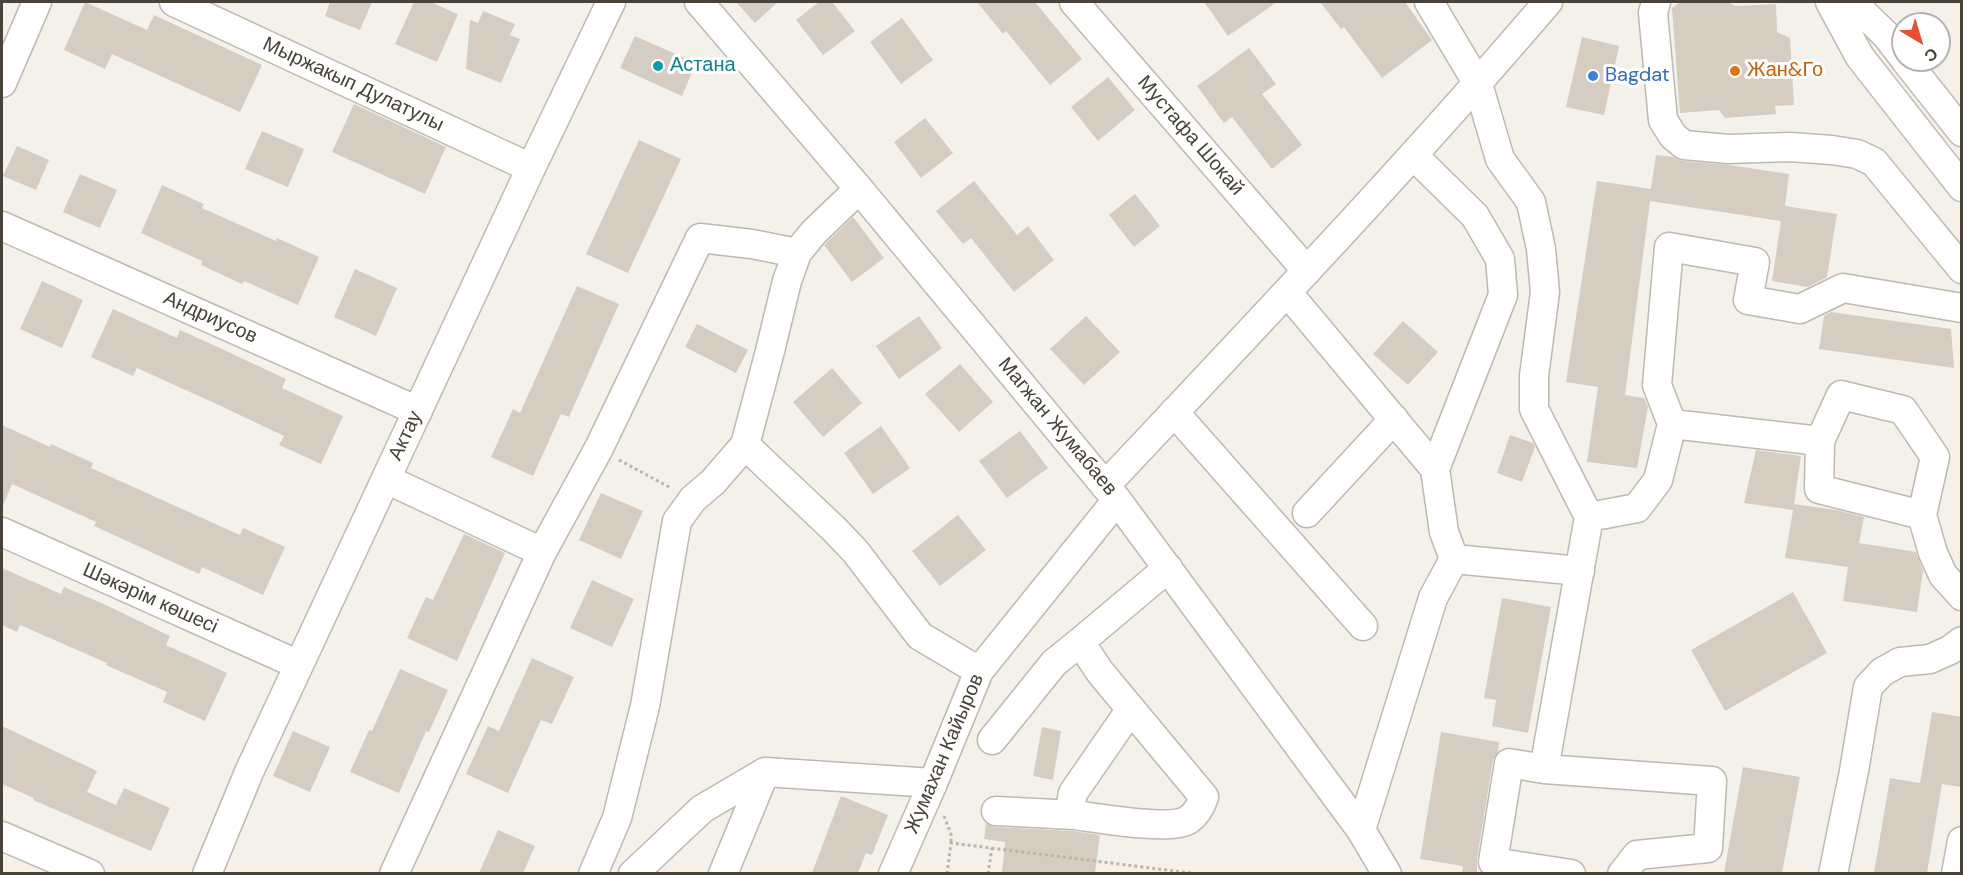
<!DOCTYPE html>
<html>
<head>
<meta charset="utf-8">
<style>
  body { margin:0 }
  #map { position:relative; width:1963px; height:875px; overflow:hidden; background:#f4f1eb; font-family:"DM Sans",sans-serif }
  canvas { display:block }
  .frame { position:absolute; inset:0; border:3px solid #484239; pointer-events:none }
  .north { position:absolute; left:1891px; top:12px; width:60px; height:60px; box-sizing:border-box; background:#fff; border:2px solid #b6b3b0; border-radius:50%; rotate:142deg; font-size:16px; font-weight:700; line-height:24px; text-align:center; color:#484239 }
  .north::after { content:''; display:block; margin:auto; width:21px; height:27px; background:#e64f30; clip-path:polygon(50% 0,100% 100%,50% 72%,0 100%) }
</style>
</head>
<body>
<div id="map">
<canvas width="1963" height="875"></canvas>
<div class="frame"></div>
<div class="north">С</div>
</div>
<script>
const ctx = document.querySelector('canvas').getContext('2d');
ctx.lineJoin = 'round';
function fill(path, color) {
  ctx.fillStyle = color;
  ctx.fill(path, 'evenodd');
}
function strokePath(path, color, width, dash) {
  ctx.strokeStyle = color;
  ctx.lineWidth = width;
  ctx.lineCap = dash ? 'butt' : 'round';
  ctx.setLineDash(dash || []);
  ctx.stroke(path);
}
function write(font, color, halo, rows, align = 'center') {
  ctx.font = font + ' "DM Sans",sans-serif';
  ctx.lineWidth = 6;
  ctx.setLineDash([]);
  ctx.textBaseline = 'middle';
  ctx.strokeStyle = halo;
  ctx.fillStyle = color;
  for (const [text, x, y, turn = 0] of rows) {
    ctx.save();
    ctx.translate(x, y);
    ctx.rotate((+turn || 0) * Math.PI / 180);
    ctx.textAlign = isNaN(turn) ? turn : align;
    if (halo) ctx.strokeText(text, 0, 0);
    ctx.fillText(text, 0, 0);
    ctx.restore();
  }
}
fill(new Path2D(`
  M 85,2 L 147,30 L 154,15 L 262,65 L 240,112 L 112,54 L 105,69 L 64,50 Z
  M 330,2 L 372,2 L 360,30 L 325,16 Z
  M 414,2 L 430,2 L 458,14 L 437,62 L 395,44 Z
  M 736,2 L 778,2 L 755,23 Z
  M 819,2 L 832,2 L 855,31 L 823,55 L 796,20 Z
  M 977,2 L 1035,2 L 1082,59 L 1050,85 L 1006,31 L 1003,34 Z
  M 1204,2 L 1277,2 L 1228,36 Z
  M 1320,2 L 1405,2 L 1432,40 L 1382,78 L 1344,27 L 1341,29 Z
  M 1680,2 L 1727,2 L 1736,6 L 1776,4 L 1777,32 L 1790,38 L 1794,105 L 1775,106 L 1776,114 L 1725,118 L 1719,110 L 1680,113 L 1672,8 Z
  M 483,11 L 515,24 L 510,35 L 520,39 L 501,83 L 466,69 L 470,20 L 478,23 Z
  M 902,18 L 933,60 L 901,84 L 870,42 Z
  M 635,36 L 696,63 L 682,96 L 620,68 Z
  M 1582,37 L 1619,46 L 1604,115 L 1566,107 Z
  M 1249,48 L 1276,84 L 1262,94 L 1302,145 L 1272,169 L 1232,117 L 1224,123 L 1197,86 Z
  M 1108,77 L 1135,110 L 1098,141 L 1071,107 Z
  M 354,104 L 446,147 L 425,194 L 332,152 Z
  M 925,118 L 953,153 L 921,178 L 894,142 Z
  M 262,131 L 304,149 L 288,187 L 245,169 Z
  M 639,140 L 681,159 L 628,273 L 586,254 Z
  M 17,146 L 49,160 L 36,190 L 3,176 Z
  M 1656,155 L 1673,157 L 1683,161 L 1729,165 L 1789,174 L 1785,206 L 1837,214 L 1827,277 L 1808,287 L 1772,281 L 1781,221 L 1650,201 L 1625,395 L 1644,398 L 1648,407 L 1637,468 L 1587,462 L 1598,387 L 1566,382 L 1597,181 L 1651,189 Z
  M 80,174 L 117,190 L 100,228 L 63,212 Z
  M 974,181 L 1017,235 L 1028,226 L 1054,260 L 1014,292 L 971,238 L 963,244 L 936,211 Z
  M 162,185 L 204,204 L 202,208 L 276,241 L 277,238 L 319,257 L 298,305 L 244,281 L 242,284 L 201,265 L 202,261 L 141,233 Z
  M 1135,194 L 1160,226 L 1134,247 L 1109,215 Z
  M 853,217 L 884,258 L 852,282 L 824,245 Z
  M 355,269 L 397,288 L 376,336 L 334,317 Z
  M 42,281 L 83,300 L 62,348 L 20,329 Z
  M 577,286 L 619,304 L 569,417 L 561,414 L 533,476 L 491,457 L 513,409 L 520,413 Z
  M 113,309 L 177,338 L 180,330 L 222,349 L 286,379 L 282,388 L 343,416 L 321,464 L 279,445 L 284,436 L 223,407 L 137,368 L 133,376 L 91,357 Z
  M 1831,312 L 1951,329 L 1954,368 L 1819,349 L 1824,316 Z
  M 919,316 L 942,348 L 899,379 L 876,346 Z
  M 1086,316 L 1120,352 L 1084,385 L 1050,349 Z
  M 1403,321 L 1438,352 L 1408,385 L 1373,354 Z
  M 697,324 L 748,350 L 736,373 L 685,347 Z
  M 960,364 L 993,402 L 959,432 L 925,394 Z
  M 832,368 L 862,403 L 823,437 L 793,402 Z
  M 2,425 L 50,447 L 51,444 L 93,463 L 91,468 L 240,535 L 243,528 L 285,547 L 263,595 L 202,567 L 199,574 L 94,526 L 96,522 L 12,484 L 2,508 Z
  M 881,426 L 910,468 L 873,494 L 844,453 Z
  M 1020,431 L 1048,468 L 1007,498 L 979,461 Z
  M 1510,435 L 1533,443 L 1535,447 L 1522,482 L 1497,473 Z
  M 1756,450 L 1801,456 L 1794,504 L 1836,510 L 1864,517 L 1859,543 L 1916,552 L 1923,571 L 1917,612 L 1843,601 L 1848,567 L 1785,558 L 1793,510 L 1744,503 Z
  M 601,493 L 643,511 L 621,559 L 579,540 Z
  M 958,515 L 986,550 L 940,586 L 912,551 Z
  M 464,534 L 505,553 L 457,661 L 407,638 L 426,597 L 433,600 Z
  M 2,568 L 61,594 L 64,587 L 106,605 L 170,636 L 166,645 L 227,673 L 205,721 L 163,702 L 167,692 L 106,665 L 107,663 L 20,625 L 17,632 L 2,625 Z
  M 592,580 L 634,599 L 612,647 L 570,628 Z
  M 1793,592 L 1827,653 L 1725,711 L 1691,650 Z
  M 1502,598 L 1551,607 L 1528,733 L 1492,726 L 1496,700 L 1484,698 Z
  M 532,658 L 574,677 L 552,724 L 541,720 L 508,793 L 466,774 L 488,726 L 499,731 Z
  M 400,669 L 448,690 L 429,732 L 426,731 L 399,793 L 350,772 L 369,730 L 372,731 Z
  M 1932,712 L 1962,717 L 1962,787 L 1942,784 L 1927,873 L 1874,873 L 1890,778 L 1920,783 Z
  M 2,726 L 97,771 L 87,792 L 116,805 L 124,788 L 170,808 L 151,851 L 33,800 L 34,798 L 2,784 Z
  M 1042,727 L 1061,731 L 1053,780 L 1033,776 Z
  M 293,731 L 330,747 L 310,792 L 273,776 Z
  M 1441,732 L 1499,742 L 1498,752 L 1493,760 L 1477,859 L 1477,873 L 1462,873 L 1463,866 L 1420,859 Z
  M 1743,767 L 1800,777 L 1782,873 L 1724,873 Z
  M 841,796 L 888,815 L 872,855 L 866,853 L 858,873 L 812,873 Z
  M 986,824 L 995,827 L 1073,831 L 1100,835 L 1095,873 L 1002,873 L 1005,842 L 984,839 Z
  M 498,830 L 535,846 L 523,873 L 479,873 Z`), '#d5cdc1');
const minor = new Path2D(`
  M 174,2 L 531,168
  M 699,2 L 859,189 L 1117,500 L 1361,830 L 1387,874
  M 1074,2 L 1307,271
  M 1429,2 L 1478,84 L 1500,159 L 1531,202 L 1541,249 L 1545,292 L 1534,376 L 1534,409 L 1589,517
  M 1656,2 L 1653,13 L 1663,120 L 1673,136 L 1684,145 L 1728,149 L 1790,147 L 1832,150 L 1857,154 L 1874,162 L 1962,269
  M 1830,2 L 1860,57 L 1962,187
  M 1852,2 L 1887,36 L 1903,57
  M 1905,60 L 1962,132
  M 2,83 L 37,2
  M 1413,155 L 1475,216 L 1500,259 L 1503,295 L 1435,469 L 1444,532 L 1454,559
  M 2,226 L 418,411
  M 1287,292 L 1435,469
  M 1841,395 L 1903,410 L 1935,457 L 1922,515 L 1819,489 L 1820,441 Z
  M 1174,412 L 1363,626
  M 1672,424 L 1820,441
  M 745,445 L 834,529 L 855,551 L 920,636 L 979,671
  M 386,479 L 542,552
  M 1105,486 C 1255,326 1406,168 1548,2
  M 1307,513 L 1394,419
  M 1922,515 L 1933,553 L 1943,575 L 1962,596
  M 2,532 L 299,665
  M 1131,709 L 1073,793 L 1071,804 L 1075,815 C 1098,818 1170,831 1188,820 C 1197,814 1201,806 1204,797 L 1100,672 L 1080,642 L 1168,568
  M 992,740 L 1054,663 L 1080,642
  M 1544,769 L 1589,517 L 1637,508 L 1658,480 L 1672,424 L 1657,385 L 1669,247 L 1755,262 L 1748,300 L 1800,309 L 1843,288 L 1962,308
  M 996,811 L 1075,815
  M 1361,830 L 1433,598 L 1454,559 L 1580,571
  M 2,836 L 90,874
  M 207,874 L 249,772 L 531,168 L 611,2
  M 394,874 L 542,552 L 599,448 L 700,238 L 752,244 L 797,253
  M 593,874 L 617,818 L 645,706 L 677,521 L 693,499 L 713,482 L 745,445 L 770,351 L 787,281 L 797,253 L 814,232 L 859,189
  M 633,874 L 702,809 L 765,772 L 933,783
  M 723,874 L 765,772
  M 893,874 L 933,783 L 979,671 L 1117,500
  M 1571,874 L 1493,862 L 1509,763 L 1544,769 L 1712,781 L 1708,848 L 1637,855 L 1622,874
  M 1833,874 L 1854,771 L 1868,687 L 1882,672 L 1900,662 L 1930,659 L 1950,650 L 1962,641
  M 1956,874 L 1962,841`);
strokePath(minor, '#bfb9ae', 31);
strokePath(new Path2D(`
  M 619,460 L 671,488
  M 944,816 L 951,834 L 951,843
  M 947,874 L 951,843 L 1199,874
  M 988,874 L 992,848`), '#bfb5a1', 3, [3, 3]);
strokePath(minor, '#fff', 28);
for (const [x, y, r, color] of [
  [658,66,6,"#0f9aa8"],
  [1735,71,6,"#e8710a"],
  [1593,76,6,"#3f7fe0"]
]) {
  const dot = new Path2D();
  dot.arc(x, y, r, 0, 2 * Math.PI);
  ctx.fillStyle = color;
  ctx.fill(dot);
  strokePath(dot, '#fff', 2);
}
write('20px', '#0d838f', '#fff', [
  ["Астана",670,66]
], 'left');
write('20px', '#c56008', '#fff', [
  ["Жан&Го",1747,71]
], 'left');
write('20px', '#366cbe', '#fff', [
  ["Bagdat",1605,76]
], 'left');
write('20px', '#484239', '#fff', [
  ["Мыржакып Дулатулы",353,85,25],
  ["Мустафа Шокай",1190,136,49],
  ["Андриусов",210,318,24],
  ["Магжан Жумабаев",1057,427,50],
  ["Актау",406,436,-65],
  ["Шәкәрім көшесі",150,599,24],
  ["Жумахан Кайыров",945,754,-67]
]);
</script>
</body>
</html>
